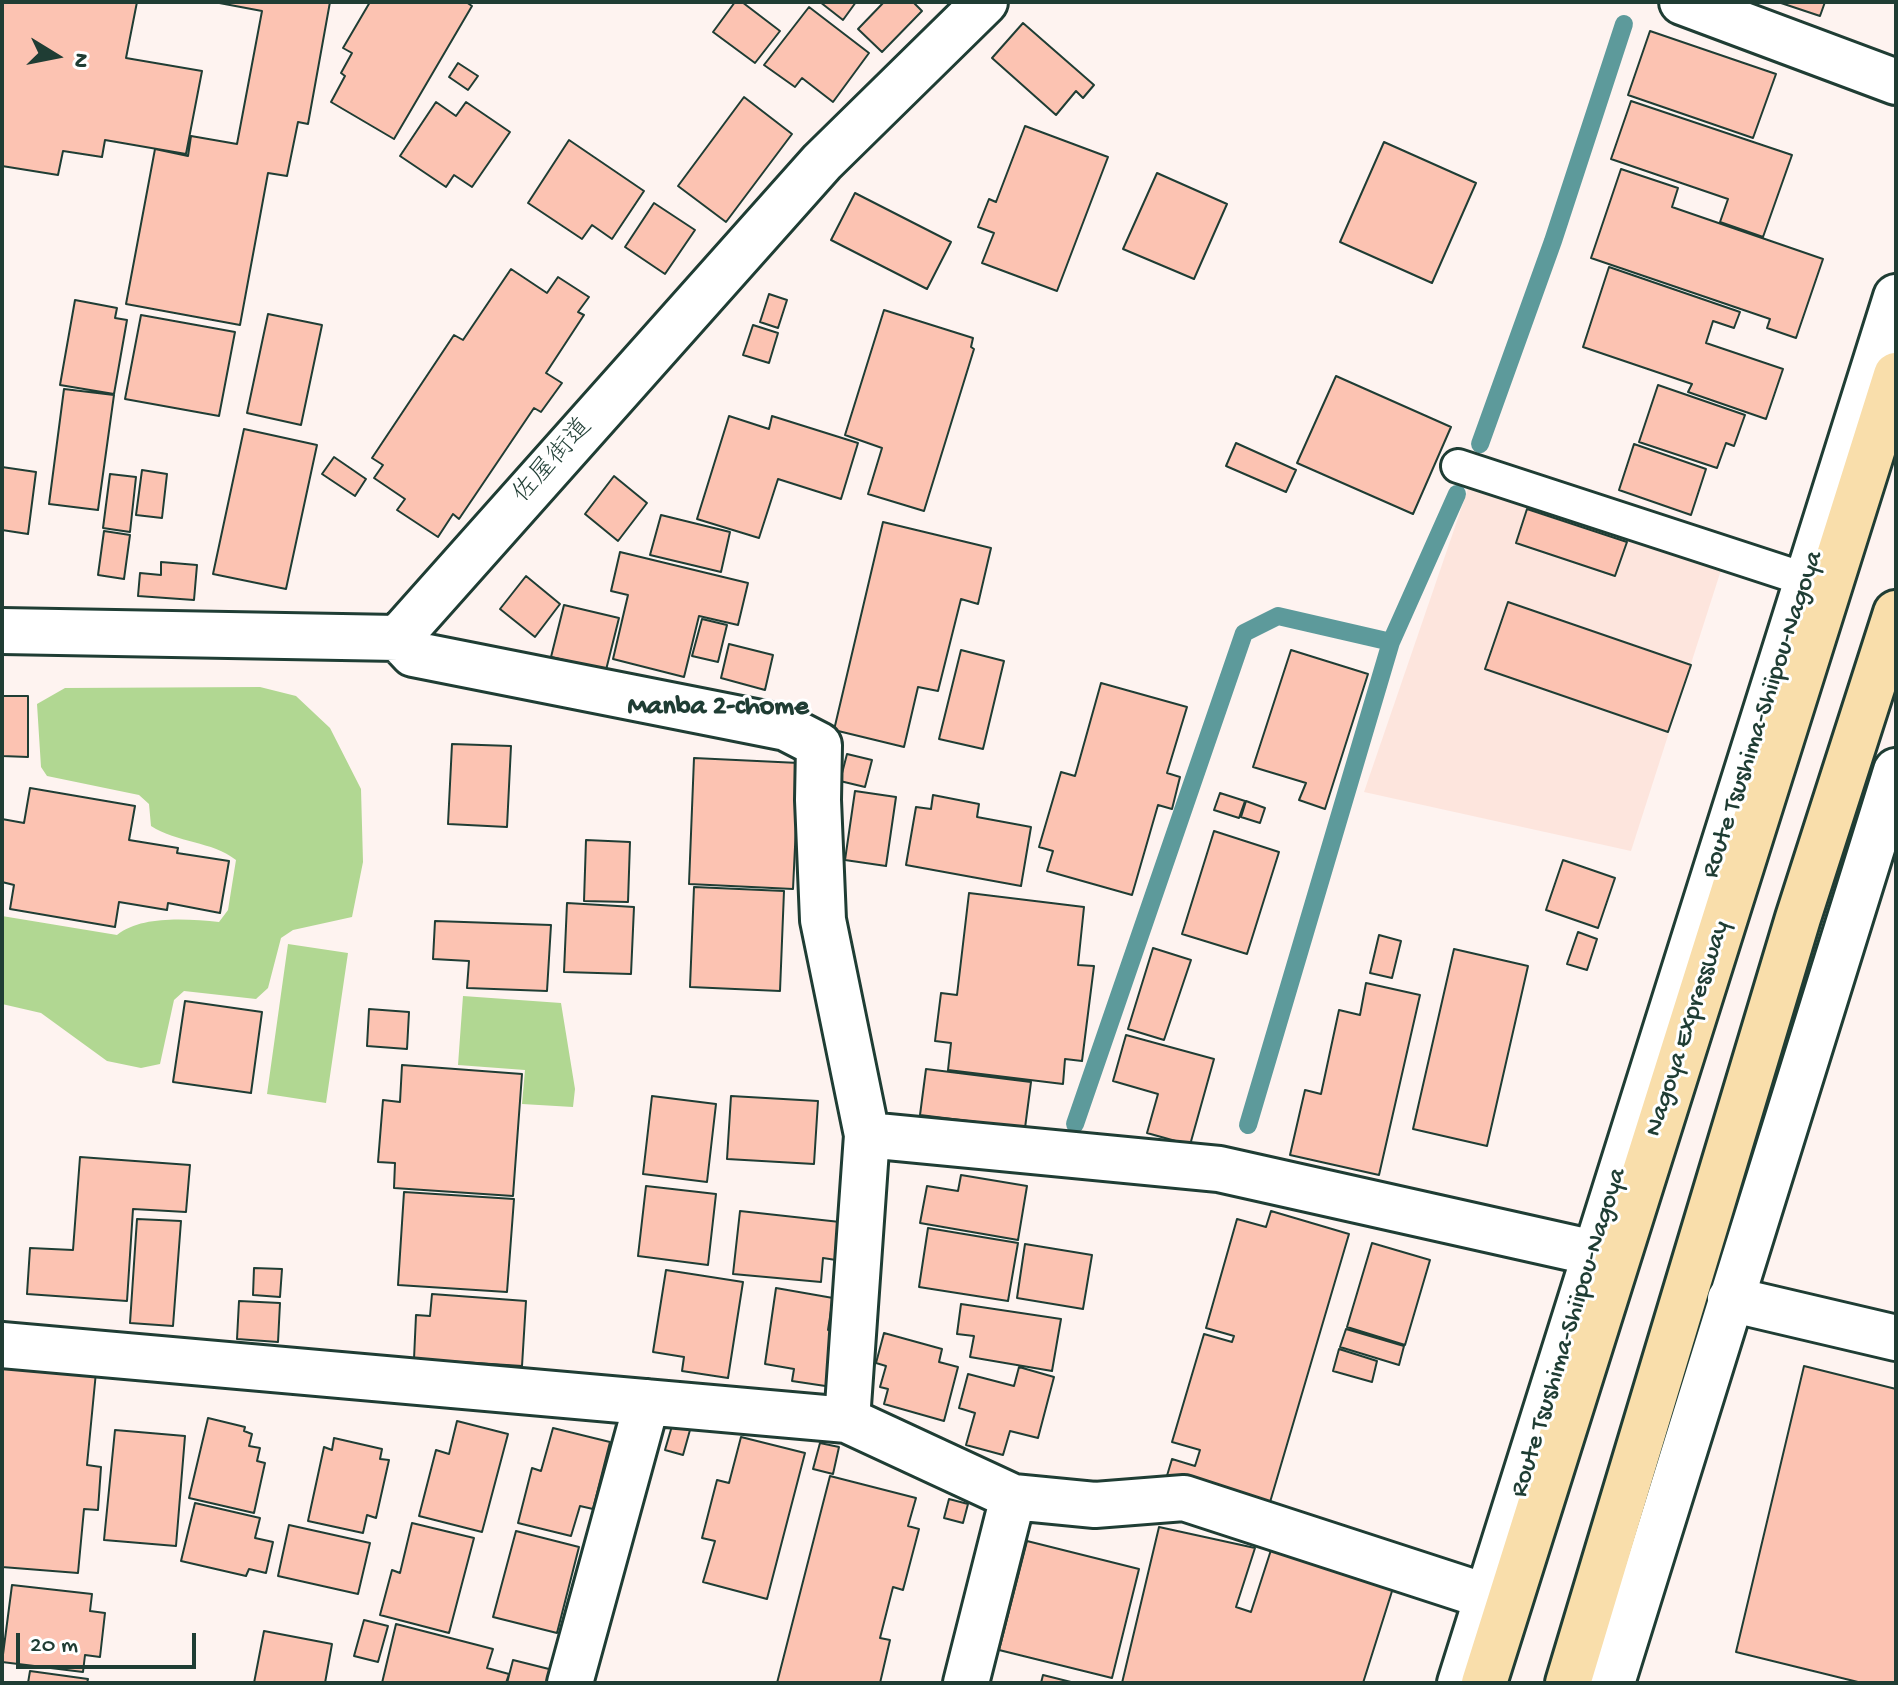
<!DOCTYPE html>
<html>
<head>
<meta charset="utf-8">
<style>
  body { margin:0 }
  #map { position:relative; width:1898px; height:1685px; overflow:hidden; background:#fef3f0; font-family:"Gochi Hand",sans-serif }
  canvas { display:block }
  .frame { position:absolute; inset:0; border:4px solid #1f3d34; pointer-events:none }
  .north { position:absolute; left:16px; top:16px; width:80px; height:80px; -webkit-text-stroke:6px #fff; paint-order:stroke; rotate:100deg; font-size:22px; font-weight:700; line-height:32px; text-align:center; color:#1f3d34 }
  .north::after { content:''; display:block; margin:auto; width:28px; height:36px; background:#1f3d34; clip-path:polygon(50% 0,100% 100%,50% 72%,0 100%) }
  .scale { position:absolute; left:16px; top:1633px; width:180px; height:36px; box-sizing:border-box; border:4px solid #1f3d34; border-top:0; padding-left:10px; font-size:24px; line-height:28px; white-space:nowrap; color:#1f3d34; -webkit-text-stroke:6px #fff; paint-order:stroke }
</style>
</head>
<body>
<div id="map">
<canvas width="1898" height="1685"></canvas>
<div class="frame"></div>
<div class="north">N</div>
<div class="scale">20 m</div>
</div>
<script>
const ctx = document.querySelector('canvas').getContext('2d');
ctx.lineJoin = 'round';
function fill(path, color) {
  ctx.fillStyle = color;
  ctx.fill(path, 'evenodd');
}
function strokePath(path, color, width, dash) {
  ctx.strokeStyle = color;
  ctx.lineWidth = width;
  ctx.lineCap = dash ? 'butt' : 'round';
  ctx.setLineDash(dash || []);
  ctx.stroke(path);
}
function write(font, color, halo, rows, align = 'center') {
  ctx.font = font + ' "Gochi Hand","Klee One",sans-serif';
  ctx.lineWidth = 6;
  ctx.setLineDash([]);
  ctx.textBaseline = 'middle';
  ctx.strokeStyle = halo;
  ctx.fillStyle = color;
  for (const [text, x, y, turn = 0] of rows) {
    ctx.save();
    ctx.translate(x, y);
    ctx.rotate((+turn || 0) * Math.PI / 180);
    ctx.textAlign = isNaN(turn) ? turn : align;
    if (halo) ctx.strokeText(text, 0, 0);
    ctx.fillText(text, 0, 0);
    ctx.restore();
  }
}
fill(new Path2D(`
  M 1469,486 L 1721,570 L 1631,851 L 1364,792 Z`), '#fde5dd');
fill(new Path2D(`
  M 260,687 L 296,696 L 330,728 L 361,789 L 363,862 L 352,917 L 293,930 L 281,938 L 268,988 L 256,999 L 184,991 L 174,1000 L 160,1064 L 141,1068 L 107,1061 L 41,1013 L 2,1004 L 2,916 L 117,935 C 142,915 188,919 219,922 L 228,910 L 236,860 C 212,841 177,843 151,826 L 149,804 L 139,795 L 47,776 L 41,767 L 37,704 L 65,688 Z
  M 288,944 L 348,953 L 326,1103 L 267,1094 Z
  M 463,996 L 561,1003 L 575,1089 L 573,1107 L 522,1104 L 525,1070 L 458,1065 Z`), '#b1d792');
strokePath(new Path2D(`
  M 1480,444 L 1553,241 L 1624,24
  M 1075,1124 L 1244,633 L 1278,616 L 1391,642
  M 1248,1125 L 1391,642 L 1457,494`), '#5d9a9b', 18);
const building = new Path2D(`
  M 2,2 L 137,2 L 126,58 L 202,71 L 186,154 L 105,140 L 102,157 L 63,151 L 58,175 L 2,166 Z
  M 214,2 L 330,2 L 308,124 L 298,122 L 287,176 L 268,173 L 240,325 L 126,304 L 155,149 L 188,156 L 191,136 L 237,144 L 262,11 Z
  M 370,2 L 466,2 L 472,6 L 394,139 L 331,102 L 345,76 L 341,73 L 352,53 L 343,48 Z
  M 735,2 L 742,2 L 780,31 L 755,63 L 713,32 Z
  M 820,2 L 856,2 L 843,20 Z
  M 884,2 L 913,2 L 922,11 L 882,52 L 858,29 Z
  M 1778,2 L 1825,2 L 1820,16 Z
  M 809,7 L 869,53 L 833,102 L 802,78 L 795,87 L 764,65 Z
  M 1023,23 L 1094,85 L 1083,98 L 1076,91 L 1056,115 L 992,58 Z
  M 1650,31 L 1776,74 L 1753,138 L 1628,95 Z
  M 458,63 L 478,76 L 468,90 L 449,77 Z
  M 744,97 L 792,134 L 726,222 L 678,186 Z
  M 1631,101 L 1792,155 L 1763,237 L 1720,222 L 1728,199 L 1611,159 Z
  M 436,102 L 456,116 L 466,102 L 510,132 L 472,187 L 454,175 L 446,187 L 400,156 Z
  M 1025,126 L 1108,157 L 1057,291 L 982,263 L 994,233 L 978,227 L 989,199 L 996,202 Z
  M 569,140 L 644,191 L 612,239 L 592,225 L 582,239 L 528,203 Z
  M 1384,142 L 1476,183 L 1432,283 L 1340,242 Z
  M 1621,169 L 1678,188 L 1672,207 L 1823,259 L 1796,338 L 1767,328 L 1770,319 L 1591,258 Z
  M 1157,173 L 1227,204 L 1194,279 L 1123,249 Z
  M 855,193 L 951,242 L 927,289 L 831,240 Z
  M 654,203 L 695,230 L 665,274 L 625,247 Z
  M 1609,267 L 1740,312 L 1734,328 L 1713,321 L 1706,343 L 1783,369 L 1766,419 L 1688,392 L 1692,384 L 1583,347 Z
  M 511,269 L 547,293 L 558,277 L 589,297 L 578,312 L 584,315 L 546,373 L 562,383 L 541,412 L 534,408 L 459,519 L 453,514 L 438,537 L 397,510 L 405,499 L 374,478 L 383,465 L 372,458 L 454,335 L 463,340 Z
  M 769,294 L 787,300 L 778,328 L 760,322 Z
  M 75,300 L 117,308 L 115,318 L 127,320 L 114,394 L 60,385 Z
  M 884,310 L 973,338 L 971,347 L 974,349 L 924,511 L 868,494 L 882,448 L 845,435 Z
  M 268,314 L 322,325 L 301,425 L 247,413 Z
  M 141,315 L 235,332 L 219,416 L 125,399 Z
  M 753,325 L 778,333 L 769,363 L 743,355 Z
  M 1336,376 L 1451,427 L 1413,514 L 1297,463 Z
  M 1658,385 L 1745,415 L 1734,446 L 1726,443 L 1717,468 L 1639,442 Z
  M 64,389 L 114,395 L 98,510 L 49,504 Z
  M 729,416 L 769,429 L 772,416 L 858,443 L 841,499 L 778,479 L 759,538 L 697,519 Z
  M 244,429 L 317,445 L 286,589 L 213,574 Z
  M 1236,443 L 1296,470 L 1286,492 L 1226,466 Z
  M 1634,444 L 1706,469 L 1691,515 L 1619,490 Z
  M 334,457 L 366,479 L 355,496 L 322,474 Z
  M 2,467 L 36,472 L 28,534 L 2,530 Z
  M 142,470 L 167,474 L 162,518 L 136,515 Z
  M 110,474 L 136,477 L 130,532 L 103,528 Z
  M 614,476 L 647,503 L 618,541 L 585,514 Z
  M 1527,509 L 1627,542 L 1615,576 L 1516,543 Z
  M 661,515 L 730,532 L 721,572 L 650,555 Z
  M 883,522 L 991,548 L 978,604 L 961,599 L 938,691 L 918,687 L 904,747 L 834,730 Z
  M 104,531 L 130,535 L 124,579 L 98,575 Z
  M 620,552 L 748,583 L 738,625 L 699,616 L 684,677 L 613,659 L 628,595 L 611,591 Z
  M 161,562 L 197,565 L 194,600 L 138,596 L 140,573 L 161,575 Z
  M 526,576 L 560,604 L 535,637 L 500,609 Z
  M 1508,602 L 1691,665 L 1668,732 L 1485,669 Z
  M 564,605 L 619,618 L 606,670 L 551,657 Z
  M 702,619 L 727,625 L 718,662 L 692,656 Z
  M 729,644 L 773,655 L 765,690 L 721,678 Z
  M 961,650 L 1004,661 L 983,749 L 939,739 Z
  M 1291,650 L 1368,674 L 1325,809 L 1299,800 L 1306,783 L 1253,767 Z
  M 1101,683 L 1187,707 L 1167,773 L 1180,777 L 1172,809 L 1158,805 L 1132,895 L 1047,871 L 1053,851 L 1039,847 L 1061,772 L 1075,776 Z
  M 2,696 L 28,696 L 28,757 L 2,756 Z
  M 452,744 L 511,746 L 507,827 L 448,824 Z
  M 847,754 L 872,760 L 865,787 L 840,781 Z
  M 694,758 L 799,763 L 793,889 L 689,884 Z
  M 30,788 L 135,806 L 129,840 L 178,848 L 177,853 L 229,861 L 220,913 L 168,903 L 167,910 L 119,902 L 115,927 L 10,909 L 14,885 L 2,882 L 2,819 L 24,823 Z
  M 855,791 L 896,797 L 886,866 L 845,860 Z
  M 1220,793 L 1245,801 L 1239,818 L 1214,810 Z
  M 933,795 L 979,804 L 977,817 L 1031,827 L 1021,886 L 906,865 L 916,807 L 931,809 Z
  M 1246,801 L 1265,808 L 1260,823 L 1241,817 Z
  M 1214,831 L 1279,852 L 1247,954 L 1182,934 Z
  M 586,840 L 630,842 L 628,902 L 584,901 Z
  M 1563,860 L 1615,878 L 1598,928 L 1546,910 Z
  M 694,887 L 784,891 L 780,991 L 690,987 Z
  M 969,893 L 1084,907 L 1078,965 L 1094,966 L 1082,1061 L 1065,1059 L 1063,1084 L 948,1070 L 951,1043 L 935,1041 L 941,993 L 957,995 Z
  M 567,903 L 634,907 L 631,974 L 564,972 Z
  M 435,921 L 551,925 L 547,991 L 467,988 L 469,961 L 433,959 Z
  M 1578,932 L 1597,939 L 1587,970 L 1567,964 Z
  M 1379,935 L 1401,941 L 1392,978 L 1370,973 Z
  M 1153,948 L 1191,960 L 1164,1040 L 1128,1029 Z
  M 1454,949 L 1528,966 L 1487,1146 L 1413,1129 Z
  M 1366,983 L 1420,995 L 1379,1175 L 1290,1155 L 1305,1090 L 1321,1094 L 1339,1010 L 1360,1015 Z
  M 185,1001 L 262,1012 L 251,1093 L 173,1082 Z
  M 369,1009 L 409,1012 L 407,1049 L 367,1046 Z
  M 1126,1035 L 1214,1059 L 1190,1145 L 1147,1133 L 1158,1094 L 1113,1081 Z
  M 402,1065 L 522,1074 L 513,1196 L 394,1188 L 395,1163 L 378,1162 L 383,1100 L 400,1102 Z
  M 926,1069 L 1031,1082 L 1025,1128 L 920,1115 Z
  M 652,1096 L 716,1104 L 707,1182 L 643,1174 Z
  M 731,1096 L 818,1101 L 814,1164 L 727,1159 Z
  M 80,1157 L 190,1165 L 186,1212 L 133,1209 L 127,1301 L 27,1294 L 30,1248 L 73,1250 Z
  M 961,1175 L 1027,1186 L 1018,1240 L 920,1223 L 927,1186 L 958,1191 Z
  M 646,1186 L 716,1194 L 708,1265 L 638,1256 Z
  M 404,1192 L 514,1199 L 507,1292 L 398,1285 Z
  M 740,1211 L 840,1222 L 836,1260 L 823,1258 L 821,1282 L 733,1274 Z
  M 1271,1211 L 1349,1234 L 1268,1509 L 1166,1479 L 1172,1459 L 1195,1466 L 1200,1450 L 1172,1442 L 1204,1334 L 1232,1342 L 1234,1336 L 1206,1328 L 1237,1219 L 1266,1227 Z
  M 137,1219 L 181,1221 L 173,1326 L 130,1323 Z
  M 928,1228 L 1018,1243 L 1008,1301 L 919,1287 Z
  M 1372,1243 L 1430,1260 L 1405,1345 L 1347,1327 Z
  M 1025,1244 L 1092,1255 L 1083,1309 L 1017,1298 Z
  M 254,1268 L 282,1269 L 280,1297 L 253,1295 Z
  M 666,1270 L 743,1282 L 728,1378 L 682,1371 L 684,1357 L 653,1352 Z
  M 776,1288 L 833,1298 L 828,1330 L 839,1332 L 832,1387 L 792,1381 L 794,1369 L 765,1364 Z
  M 432,1294 L 526,1301 L 522,1366 L 414,1359 L 416,1315 L 430,1316 Z
  M 239,1301 L 280,1303 L 278,1342 L 237,1339 Z
  M 961,1304 L 1061,1319 L 1052,1371 L 970,1357 L 974,1336 L 957,1334 Z
  M 1346,1329 L 1404,1346 L 1399,1365 L 1340,1347 Z
  M 884,1333 L 942,1349 L 939,1362 L 958,1367 L 944,1421 L 884,1404 L 888,1389 L 880,1387 L 886,1366 L 876,1363 Z
  M 1339,1349 L 1377,1361 L 1372,1382 L 1333,1371 Z
  M 2,1364 L 96,1372 L 87,1465 L 101,1467 L 98,1510 L 84,1509 L 78,1573 L 2,1567 Z
  M 1804,1366 L 1896,1389 L 1896,1683 L 1862,1683 L 1736,1652 Z
  M 1019,1367 L 1054,1377 L 1038,1438 L 1010,1431 L 1003,1455 L 966,1445 L 975,1413 L 959,1408 L 968,1374 L 1014,1386 Z
  M 208,1418 L 245,1427 L 244,1431 L 252,1434 L 249,1446 L 260,1448 L 257,1461 L 265,1463 L 254,1513 L 189,1498 Z
  M 457,1421 L 508,1434 L 482,1532 L 419,1516 L 436,1450 L 449,1454 Z
  M 672,1426 L 690,1430 L 683,1455 L 665,1450 Z
  M 553,1428 L 610,1442 L 593,1509 L 580,1506 L 571,1536 L 518,1523 L 532,1468 L 541,1471 Z
  M 115,1430 L 185,1436 L 176,1546 L 104,1540 Z
  M 741,1437 L 805,1453 L 767,1599 L 703,1582 L 715,1541 L 702,1538 L 717,1480 L 729,1483 Z
  M 334,1438 L 382,1449 L 380,1459 L 389,1460 L 376,1518 L 367,1515 L 363,1533 L 308,1521 L 324,1447 L 332,1450 Z
  M 820,1443 L 839,1447 L 833,1474 L 813,1469 Z
  M 830,1476 L 916,1498 L 908,1526 L 919,1529 L 903,1590 L 893,1587 L 880,1638 L 890,1640 L 880,1683 L 777,1683 Z
  M 949,1499 L 968,1504 L 963,1523 L 944,1518 Z
  M 195,1503 L 260,1518 L 255,1538 L 273,1542 L 266,1573 L 249,1569 L 246,1576 L 181,1561 Z
  M 412,1523 L 474,1538 L 449,1633 L 380,1615 L 392,1570 L 400,1573 Z
  M 289,1525 L 370,1543 L 358,1594 L 278,1576 Z
  M 1159,1527 L 1255,1548 L 1236,1607 L 1251,1612 L 1271,1550 L 1393,1588 L 1363,1683 L 1122,1683 Z
  M 516,1531 L 579,1547 L 557,1633 L 493,1617 Z
  M 1027,1541 L 1139,1569 L 1112,1678 L 999,1650 Z
  M 12,1585 L 92,1594 L 90,1611 L 105,1613 L 100,1657 L 85,1655 L 83,1672 L 2,1662 Z
  M 364,1620 L 388,1626 L 378,1662 L 354,1656 Z
  M 396,1624 L 493,1649 L 487,1668 L 509,1674 L 506,1683 L 382,1683 Z
  M 264,1631 L 332,1644 L 325,1683 L 254,1683 Z
  M 513,1660 L 557,1671 L 554,1683 L 507,1683 Z
  M 30,1671 L 88,1679 L 87,1683 L 28,1683 Z
  M 1043,1675 L 1075,1683 L 1041,1683 Z`);
fill(building, '#fcc3b2');
strokePath(building, '#1f3d34', 2);
const service = new Path2D(`
  M 1458,466 L 1807,580`);
const minor = new Path2D(`
  M 1682,2 L 1896,82
  M 2,631 L 398,638 L 822,162 L 985,2
  M 398,638 L 413,654 L 786,728 L 819,745 L 818,800 L 823,920 L 867,1135 L 847,1420
  M 867,1135 L 1219,1169 L 1594,1253
  M 1730,1299 L 1896,1338
  M 2,1345 L 847,1420 L 1013,1497 L 1095,1505 L 1184,1498 L 1488,1597
  M 570,1683 L 647,1402
  M 966,1683 L 1013,1497`);
const secondary = new Path2D(`
  M 1460,1683 L 1896,297
  M 1612,1683 L 1896,771`);
const motorway = new Path2D(`
  M 1484,1683 L 1896,375
  M 1568,1683 L 1798,918 L 1896,613`);
strokePath(service, '#1f3d34', 38);
strokePath(minor, '#1f3d34', 50);
strokePath(secondary, '#1f3d34', 50);
strokePath(motorway, '#1f3d34', 50);
strokePath(service, '#fff', 32);
strokePath(minor, '#fff', 44);
strokePath(secondary, '#fff', 44);
strokePath(motorway, '#f9deab', 44);
write('26px', '#1f3d34', '#fff', [
  ["佐屋街道",554,462,-48],
  ["Route Tsushima-Shiipou-Nagoya",1764,715,-72],
  ["Nagoya Expressway",1689,1029,-72],
  ["Route Tsushima-Shiipou-Nagoya",1570,1333,-73]
]);
write('bold 28px', '#1f3d34', '#fff', [
  ["Manba 2-chome",718,709]
]);
</script>
</body>
</html>
